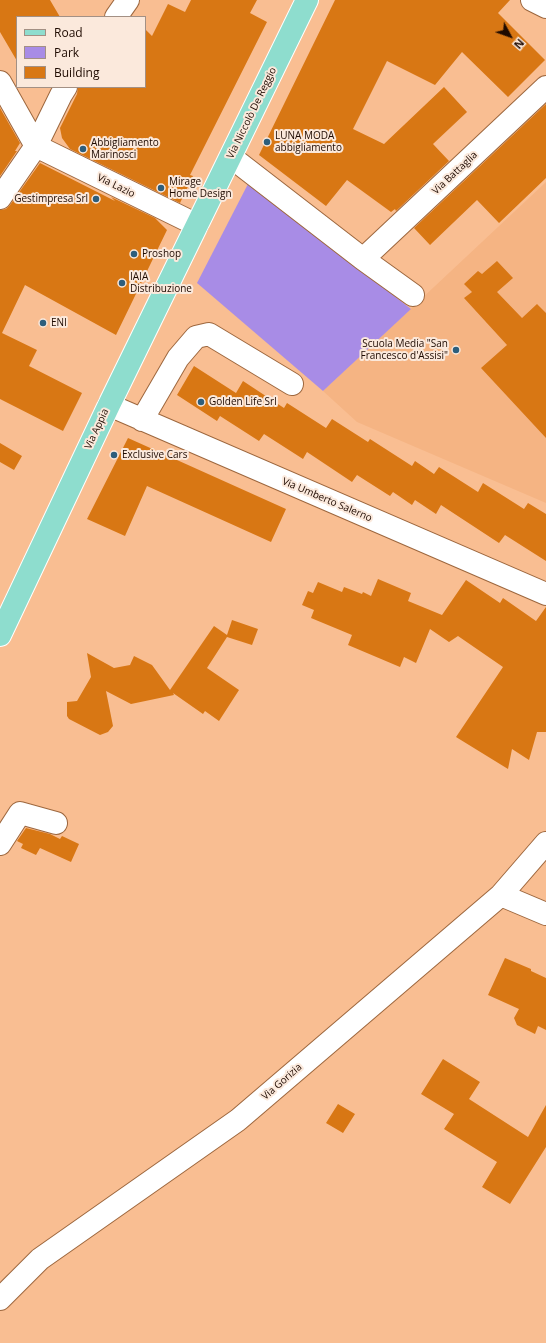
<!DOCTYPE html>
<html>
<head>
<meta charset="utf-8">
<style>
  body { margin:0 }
  #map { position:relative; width:546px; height:1343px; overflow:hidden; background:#f9be92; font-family:"Open Sans",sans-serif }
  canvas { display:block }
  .legend { position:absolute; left:16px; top:16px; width:130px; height:72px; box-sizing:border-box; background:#fbe9dc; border:1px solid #a39084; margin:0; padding:5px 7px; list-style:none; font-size:12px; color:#1e0a00 }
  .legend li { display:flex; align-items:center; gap:8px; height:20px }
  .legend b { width:20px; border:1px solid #a39084 }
  .north { position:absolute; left:490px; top:16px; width:40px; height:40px; -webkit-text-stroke:3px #fbe9dc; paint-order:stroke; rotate:131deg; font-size:11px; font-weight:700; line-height:16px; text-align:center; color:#1e0a00 }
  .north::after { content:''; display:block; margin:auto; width:14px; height:18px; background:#1e0a00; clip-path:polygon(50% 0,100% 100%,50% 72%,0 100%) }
</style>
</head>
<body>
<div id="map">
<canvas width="546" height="1343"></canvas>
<ul class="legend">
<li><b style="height:5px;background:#8eddce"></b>Road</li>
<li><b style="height:11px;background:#a88ce6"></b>Park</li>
<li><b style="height:11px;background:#d87714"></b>Building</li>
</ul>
<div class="north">N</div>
</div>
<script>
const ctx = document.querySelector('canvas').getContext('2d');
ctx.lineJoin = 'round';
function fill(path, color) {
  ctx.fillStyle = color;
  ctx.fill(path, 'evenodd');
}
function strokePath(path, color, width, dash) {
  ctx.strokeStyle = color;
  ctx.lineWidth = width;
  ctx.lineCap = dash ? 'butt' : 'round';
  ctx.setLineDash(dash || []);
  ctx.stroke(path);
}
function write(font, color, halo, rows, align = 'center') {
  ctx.font = font + ' "Open Sans",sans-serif';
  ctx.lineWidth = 4;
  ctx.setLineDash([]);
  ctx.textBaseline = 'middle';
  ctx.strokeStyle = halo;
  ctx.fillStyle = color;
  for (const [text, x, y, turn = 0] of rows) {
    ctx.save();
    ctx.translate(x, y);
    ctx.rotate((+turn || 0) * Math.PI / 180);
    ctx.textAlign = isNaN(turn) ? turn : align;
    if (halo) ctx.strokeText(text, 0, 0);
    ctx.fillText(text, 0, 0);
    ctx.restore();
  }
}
fill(new Path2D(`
  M 546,182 L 546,503 L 357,422 L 323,391 Z`), '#f5b483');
fill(new Path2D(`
  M 249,182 L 411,309 L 323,391 L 197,283 Z`), '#a88ce6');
fill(new Path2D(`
  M 0,0 L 50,0 L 60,17 L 17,17 L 17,61 L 0,32 Z
  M 191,0 L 257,0 L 250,13 L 267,22 L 190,175 L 193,176 L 180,203 L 70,149 L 62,138 L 60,128 L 77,94 L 78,87 L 145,87 L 145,29 L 152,36 L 168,4 L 185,12 Z
  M 335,0 L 510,0 L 498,13 L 545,60 L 508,97 L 462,52 L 435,85 L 387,61 L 353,129 L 384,144 L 444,87 L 467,112 L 433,144 L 449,161 L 396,211 L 395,209 L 391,212 L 347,180 L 326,206 L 259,155 Z
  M 546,104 L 546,178 L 499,223 L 477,200 L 430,245 L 414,228 Z
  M 0,108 L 20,143 L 15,151 L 17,151 L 0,176 Z
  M 40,163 L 115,201 L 111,197 L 155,218 L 167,230 L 116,335 L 25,285 L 2,333 L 37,350 L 29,366 L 82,393 L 63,431 L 0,399 L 0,210 L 6,209 L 10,205 Z
  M 497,261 L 513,278 L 497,292 L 522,318 L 537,304 L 546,313 L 546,438 L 481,368 L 507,345 L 464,298 L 472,292 L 464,284 L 478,271 L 482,274 Z
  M 194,366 L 236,393 L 243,381 L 284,408 L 287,403 L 326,428 L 332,419 L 368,442 L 370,439 L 412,466 L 415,461 L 434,474 L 439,467 L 478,492 L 483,483 L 524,509 L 528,503 L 546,514 L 546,561 L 505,535 L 499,543 L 441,505 L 436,514 L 415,500 L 412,505 L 393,492 L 390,496 L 357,475 L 352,482 L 307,452 L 303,459 L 264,434 L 259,441 L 220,416 L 217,421 L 177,395 Z
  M 128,438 L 286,509 L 271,542 L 147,486 L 125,536 L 87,519 Z
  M 0,443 L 22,456 L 14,470 L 0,462 Z
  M 378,579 L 411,593 L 408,601 L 442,615 L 466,580 L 500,603 L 503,598 L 536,621 L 546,607 L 546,732 L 537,732 L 529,760 L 512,749 L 508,769 L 456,737 L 503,667 L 458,636 L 449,642 L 430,629 L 416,663 L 404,657 L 400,667 L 348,645 L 352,635 L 311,618 L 314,610 L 302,605 L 308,591 L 313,593 L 318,582 L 342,592 L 344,587 L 362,594 L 363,592 L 371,596 Z
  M 232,620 L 258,629 L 252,645 L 227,637 L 207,668 L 239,690 L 219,721 L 205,711 L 203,714 L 173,693 L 174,695 L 131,704 L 106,691 L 113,726 L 108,732 L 100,735 L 69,719 L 67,716 L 67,702 L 77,701 L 91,677 L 87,653 L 114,668 L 130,665 L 134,656 L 152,665 L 170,690 L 214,626 L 227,635 Z
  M 26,828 L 50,834 L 60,839 L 62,836 L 79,844 L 71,862 L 40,848 L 36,855 L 21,848 L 23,844 L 17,841 Z
  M 505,958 L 531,969 L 531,971 L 546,978 L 546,1030 L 538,1026 L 535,1034 L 517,1025 L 514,1018 L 519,1009 L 488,995 Z
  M 443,1059 L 480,1082 L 469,1099 L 528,1137 L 546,1105 L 546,1147 L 510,1204 L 482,1187 L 497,1162 L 444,1129 L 454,1114 L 421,1094 Z
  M 338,1104 L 355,1114 L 343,1133 L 326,1123 Z`), '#d87714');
const minor = new Path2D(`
  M 532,0 L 546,7
  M 116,17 L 128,0
  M 0,82 L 36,146 L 197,225
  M 231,157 L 363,259 L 413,295
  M 0,198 L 36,146 L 61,95 L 66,87
  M 363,259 L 546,87
  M 109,405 L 546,594
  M 142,420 L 178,358 L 196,337 L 209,334 L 292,384
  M 0,844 L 20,813 L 56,823
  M 501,895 L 546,914
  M 0,1299 L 40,1259 L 238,1120 L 501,895 L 546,843`);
const major = new Path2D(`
  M 0,635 L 109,405 L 307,0`);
strokePath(minor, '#9d673e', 24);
strokePath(major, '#fff', 24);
strokePath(minor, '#fff', 22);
strokePath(major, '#8eddce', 22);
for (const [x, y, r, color] of [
  [267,142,4,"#2d5e7c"],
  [83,149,4,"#2d5e7c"],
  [161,188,4,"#2d5e7c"],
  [96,199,4,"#2d5e7c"],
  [134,254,4,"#2d5e7c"],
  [122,283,4,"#2d5e7c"],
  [43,323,4,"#2d5e7c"],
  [456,350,4,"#2d5e7c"],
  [201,402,4,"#2d5e7c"],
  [114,455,4,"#2d5e7c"]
]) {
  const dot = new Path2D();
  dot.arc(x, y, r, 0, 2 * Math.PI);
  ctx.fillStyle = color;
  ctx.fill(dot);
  strokePath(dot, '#fbe9dc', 1.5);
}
write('10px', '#1e0a00', '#fbe9dc', [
  ["Via Niccolò De Reggio",252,113,-64],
  ["Via Battaglia",455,173,-43],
  ["Via Lazio",116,186,26],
  ["Via Appia",97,429,-65],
  ["Via Umberto Salerno",327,500,23],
  ["Via Gorizia",282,1082,-41]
]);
write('10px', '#1e0a00', '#fbe9dc', [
  ["LUNA MODA",275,136],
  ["abbigliamento",275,148],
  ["Abbigliamento",91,143],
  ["Marinosci",91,155],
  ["Mirage",169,182],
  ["Home Design",169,194],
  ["Gestimpresa Srl",88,199,"right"],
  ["Proshop",142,254],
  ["IAIA",130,277],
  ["Distribuzione",130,289],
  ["ENI",51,323],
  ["Scuola Media \"San",448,344,"right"],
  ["Francesco d'Assisi\"",448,356,"right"],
  ["Golden Life Srl",209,402],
  ["Exclusive Cars",122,455]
], 'left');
</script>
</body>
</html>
